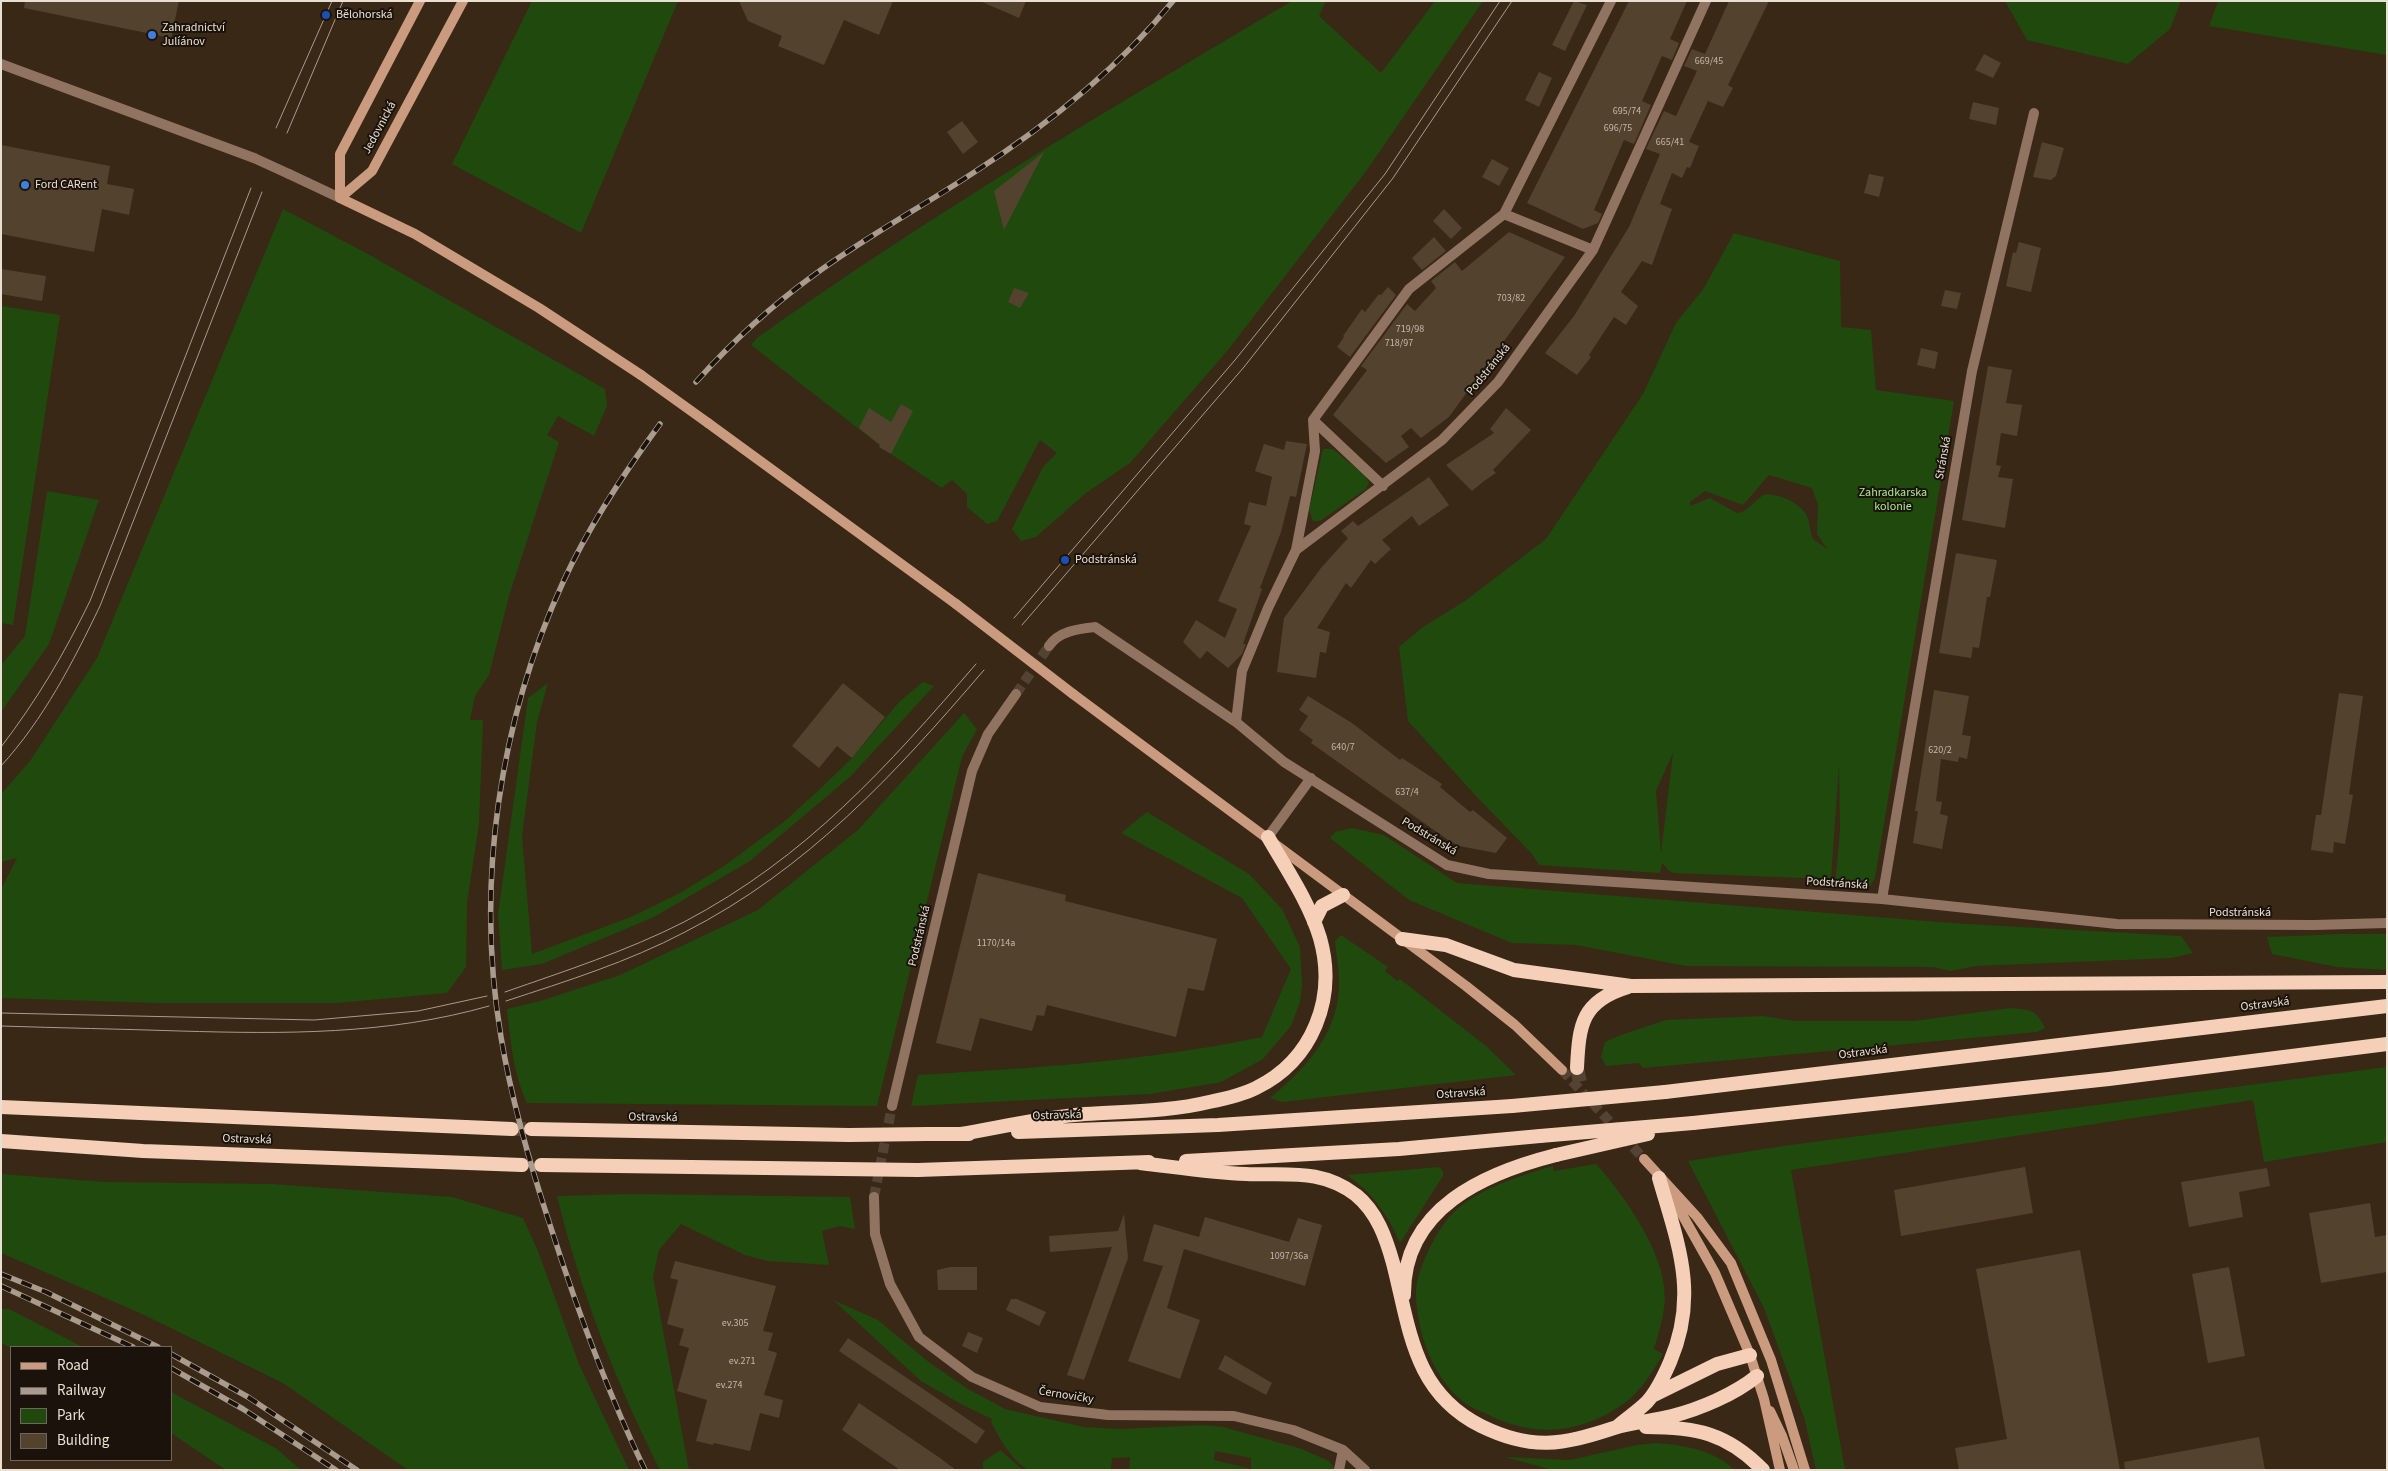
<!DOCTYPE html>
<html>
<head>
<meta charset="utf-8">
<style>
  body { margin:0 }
  #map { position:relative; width:2388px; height:1471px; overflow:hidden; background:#392815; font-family:"Source Sans 3",sans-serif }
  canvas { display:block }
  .frame { position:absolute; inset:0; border:2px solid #eadfd3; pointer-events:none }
  .legend { position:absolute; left:10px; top:1346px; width:162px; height:115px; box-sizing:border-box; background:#1b130b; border:1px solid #6e655b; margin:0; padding:6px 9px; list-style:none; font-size:15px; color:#eadfd3 }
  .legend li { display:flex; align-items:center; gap:10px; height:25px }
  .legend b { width:25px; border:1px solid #6e655b }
</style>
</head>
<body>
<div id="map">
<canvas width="2388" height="1471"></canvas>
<div class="frame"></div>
<ul class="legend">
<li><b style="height:6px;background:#cb9b7f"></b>Road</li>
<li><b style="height:6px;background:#a99b8d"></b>Railway</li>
<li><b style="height:14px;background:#20490d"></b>Park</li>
<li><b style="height:14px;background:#53422d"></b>Building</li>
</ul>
</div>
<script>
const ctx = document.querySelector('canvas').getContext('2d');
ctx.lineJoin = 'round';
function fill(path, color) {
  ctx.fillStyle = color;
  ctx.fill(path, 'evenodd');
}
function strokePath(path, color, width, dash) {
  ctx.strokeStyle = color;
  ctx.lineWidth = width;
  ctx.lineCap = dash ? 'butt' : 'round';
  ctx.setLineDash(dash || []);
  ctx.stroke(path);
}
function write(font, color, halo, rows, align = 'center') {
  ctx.font = font + ' "Source Sans 3",sans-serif';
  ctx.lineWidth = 4;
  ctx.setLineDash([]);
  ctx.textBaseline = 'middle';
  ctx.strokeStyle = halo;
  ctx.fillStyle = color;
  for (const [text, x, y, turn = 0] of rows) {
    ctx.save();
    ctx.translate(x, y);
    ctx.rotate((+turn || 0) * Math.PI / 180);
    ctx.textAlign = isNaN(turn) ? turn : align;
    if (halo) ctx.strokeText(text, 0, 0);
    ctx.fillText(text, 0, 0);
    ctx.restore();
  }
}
fill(new Path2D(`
  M 532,1 L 678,1 L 581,233 L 452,164 Z
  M 1292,1 L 1326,1 L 1319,16 L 1381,73 L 1435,1 L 1483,1 L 1367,170 L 1228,350 L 1130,463 L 1086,493 L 1036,537 L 1021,541 L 1012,529 L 1043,467 L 1057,453 L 1040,440 L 997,521 L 987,524 L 967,507 L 967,494 L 952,480 L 942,488 L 891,454 L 751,345 L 757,338 C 928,216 1111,108 1292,1 Z
  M 2005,1 L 2181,1 L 2170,29 L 2128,64 L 2027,40 Z
  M 2218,1 L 2387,1 L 2387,55 L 2209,26 Z
  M 283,209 L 366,253 L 605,389 L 607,406 L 594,436 L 558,416 L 547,435 L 559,442 L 509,596 L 489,675 L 475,696 L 470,720 L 483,720 L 479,824 L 467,903 L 466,967 L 447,993 L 337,1003 L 157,1003 L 1,998 L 1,889 L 17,858 L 1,862 L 1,794 L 30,761 L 97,658 Z
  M 1734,233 L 1840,261 L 1841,327 L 1871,330 L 1876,390 L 1954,401 L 1875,878 L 1870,886 L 1861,888 L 1835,885 L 1840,830 L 1839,764 L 1831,879 L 1674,873 L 1669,871 L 1662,863 L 1660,873 L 1539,865 L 1532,854 L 1475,795 L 1408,721 L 1399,647 L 1423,627 L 1465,601 L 1546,539 L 1643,394 L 1676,323 L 1704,288 ZM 1769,475 L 1812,488 L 1818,505 L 1817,534 L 1827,549 L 1813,539 C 1810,532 1810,523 1807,516 C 1801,503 1777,492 1763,495 L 1743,512 L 1737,513 L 1710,498 L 1690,506 L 1690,502 L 1705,491 L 1743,505 ZM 1673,753 L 1661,853 L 1656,791 Z
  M 1,306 L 60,315 L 13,625 L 1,623 Z
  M 1323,449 L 1333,449 L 1364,475 L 1369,482 L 1366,489 L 1320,521 L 1313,521 L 1309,510 Z
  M 47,491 L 99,500 L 49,644 L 1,712 L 1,665 L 25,636 Z
  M 923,682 L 934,686 L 851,776 L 750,861 L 654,917 L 542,964 L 502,970 L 498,914 L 528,698 L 548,683 L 537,722 L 522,836 L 532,954 L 631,917 L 680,893 L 724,866 L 785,821 L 822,787 L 852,758 L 899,702 Z
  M 964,713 L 977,729 L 962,757 L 877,1106 L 527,1103 C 514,1076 510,1039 507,1009 L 540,1001 L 620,975 L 758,910 L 858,830 Z
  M 1147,812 L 1249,874 L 1282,909 L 1300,947 L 1302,985 L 1300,1002 L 1291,1026 L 1263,1059 L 1221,1082 L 1150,1094 L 911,1106 L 918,1075 C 1033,1068 1149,1061 1262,1037 L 1291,969 L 1242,898 L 1121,833 Z
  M 1352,828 L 1384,835 L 1457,883 L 1951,923 L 2181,936 L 2193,953 L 2171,958 L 1976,966 L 1950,971 L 1933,967 L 1686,966 L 1576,945 L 1512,943 L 1409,900 L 1330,838 L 1335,832 Z
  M 2341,934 L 2387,934 L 2387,970 L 2337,967 L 2272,954 L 2267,937 Z
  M 1341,935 L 1388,967 L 1385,971 L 1397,981 L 1400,979 L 1486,1046 L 1516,1075 L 1282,1102 L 1270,1098 C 1302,1071 1331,1042 1338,999 C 1341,980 1337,960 1335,941 Z
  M 2010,1008 C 2030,1010 2036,1009 2045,1028 L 2037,1032 L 1643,1068 L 1639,1063 L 1606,1066 L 1601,1057 L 1605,1042 L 1621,1035 L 1666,1020 L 1763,1016 L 1794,1021 L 1914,1021 Z
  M 2387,1067 L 2387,1142 L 2264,1162 L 2253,1100 L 1791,1170 L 1845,1470 L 1816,1470 L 1804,1417 L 1764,1308 L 1688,1161 L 1783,1146 Z
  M 1596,1164 C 1622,1192 1660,1247 1664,1286 C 1667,1308 1660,1328 1654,1349 L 1663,1354 C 1653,1371 1640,1393 1623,1404 C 1579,1435 1532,1438 1485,1413 C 1478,1410 1470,1407 1465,1403 C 1433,1379 1416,1331 1416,1292 C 1416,1270 1438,1227 1454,1212 C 1477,1189 1522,1175 1553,1166 L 1554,1171 Z
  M 1439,1167 L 1443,1171 L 1443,1176 L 1400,1243 C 1388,1215 1372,1192 1347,1175 Z
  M 1,1174 L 105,1182 L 272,1184 L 452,1197 L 523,1218 L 538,1251 L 579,1364 L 629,1470 L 408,1470 L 283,1383 L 140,1313 L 1,1253 Z
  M 632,1194 L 850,1197 L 855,1229 L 840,1226 L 822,1231 L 829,1265 L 768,1261 L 745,1255 L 681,1224 L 659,1250 L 653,1277 L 689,1470 L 660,1470 C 616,1382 580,1291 557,1196 Z
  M 833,1300 L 878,1320 L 930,1363 L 968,1389 L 1005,1409 L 1084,1427 L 1121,1429 L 1203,1425 L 1223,1427 L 1302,1449 L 1329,1461 L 1336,1470 L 1129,1470 L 1130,1457 L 1112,1458 L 1111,1470 C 1096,1470 1039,1471 1029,1470 C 1014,1464 998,1436 991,1422 L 992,1419 L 961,1404 L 921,1381 ZM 1215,1451 L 1251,1458 L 1251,1469 L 1214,1460 Z
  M 1,1309 L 9,1309 L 83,1347 L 11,1348 L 1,1343 Z
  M 171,1392 L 277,1449 L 301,1470 L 226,1470 L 171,1433 Z
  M 1656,1443 C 1684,1445 1714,1450 1735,1470 L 1553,1470 L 1505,1457 L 1570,1460 L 1637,1445 Z
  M 1000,1450 L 1023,1470 L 983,1470 L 983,1462 Z`), '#20490d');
fill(new Path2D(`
  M 25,1 L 179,1 L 171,38 L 24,8 Z
  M 739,1 L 893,1 L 879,35 L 844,20 L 824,65 L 778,46 L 782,36 L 748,21 Z
  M 980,1 L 1026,1 L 1019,18 Z
  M 1574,1 L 1587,5 L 1565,51 L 1552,45 Z
  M 1629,1 L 1687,1 L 1670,39 L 1679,43 L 1672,60 L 1662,56 L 1642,101 L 1651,105 L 1634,144 L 1624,140 L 1594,210 L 1602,214 L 1598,223 L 1583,229 L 1527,203 Z
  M 1729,1 L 1769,1 L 1728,85 L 1733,88 L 1723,107 L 1708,101 L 1689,142 L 1699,146 L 1690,168 L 1687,167 L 1682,178 L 1672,173 L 1660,204 L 1672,209 L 1652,265 L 1642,261 L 1621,292 L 1638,306 L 1626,325 L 1614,317 L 1589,355 L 1591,357 L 1577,375 L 1545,353 L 1574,316 L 1629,227 L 1660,154 L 1646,149 L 1664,111 L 1676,116 L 1697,71 L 1684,66 L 1692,49 L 1705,54 Z
  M 1984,54 L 2001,63 L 1993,78 L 1975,70 Z
  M 1539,72 L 1552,78 L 1539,107 L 1525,100 Z
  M 1973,102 L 1999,108 L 1996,125 L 1969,119 Z
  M 962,121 L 978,142 L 963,154 L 947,132 Z
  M 2042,142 L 2064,148 L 2056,176 L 2051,180 L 2033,177 Z
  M 1,145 L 110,166 L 107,184 L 134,189 L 129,215 L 102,209 L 94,252 L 1,234 Z
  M 1044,152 L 1004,230 L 994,191 Z
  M 1492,159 L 1509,168 L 1499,186 L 1482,177 Z
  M 1869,174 L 1884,177 L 1879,197 L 1864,193 Z
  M 1444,209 L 1462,228 L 1451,239 L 1433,221 Z
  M 1509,232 L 1565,257 L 1449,417 L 1421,438 L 1411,428 L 1401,436 L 1409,447 L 1386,463 L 1333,415 L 1367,370 L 1361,366 L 1407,304 L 1415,311 L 1436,288 L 1431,281 L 1455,262 L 1462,271 Z
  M 1434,237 L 1446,251 L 1422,270 L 1412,258 Z
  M 2019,242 L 2041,248 L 2031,292 L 2006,286 L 2013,252 L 2016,253 Z
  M 1,269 L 46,276 L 42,301 L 1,294 Z
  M 1388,287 L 1396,295 L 1350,357 L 1337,347 L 1344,337 L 1343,336 L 1362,309 L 1365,312 L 1379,294 L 1381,295 Z
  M 1014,288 L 1029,293 L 1020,308 L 1008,302 Z
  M 1945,290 L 1961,293 L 1957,309 L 1941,306 Z
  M 1921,348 L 1938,352 L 1935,369 L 1917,365 Z
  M 1988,366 L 2012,370 L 2006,403 L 2022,405 L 2017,436 L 2001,433 L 1996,465 L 2001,466 L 1998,477 L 2013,479 L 2005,528 L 1962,520 Z
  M 901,404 L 913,411 L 891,454 L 879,447 L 880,445 L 859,428 L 869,408 L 891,422 Z
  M 1506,408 L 1531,430 L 1493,470 L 1496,473 L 1484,481 L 1472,491 L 1446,465 L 1494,433 L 1490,429 Z
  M 1286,441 L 1307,444 L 1296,497 L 1290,496 L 1281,532 L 1260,588 L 1262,589 L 1243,644 L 1246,644 L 1242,654 L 1228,668 L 1207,651 L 1200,659 L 1183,642 L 1196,620 L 1225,638 L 1237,609 L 1218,601 L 1251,526 L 1244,524 L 1249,502 L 1266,506 L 1272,477 L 1255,471 L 1264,444 L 1284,450 Z
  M 1429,477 L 1449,505 L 1419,526 L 1412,516 L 1382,540 L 1391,549 L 1375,564 L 1371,560 L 1351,588 L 1346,583 L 1317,628 L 1330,632 L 1326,653 L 1320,652 L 1316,678 L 1277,672 L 1284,618 L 1321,568 L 1348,538 L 1341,531 L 1353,521 L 1358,526 Z
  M 1956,553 L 1997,560 L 1990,597 L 1987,597 L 1979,648 L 1973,647 L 1971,658 L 1939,653 Z
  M 843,683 L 885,717 L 852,758 L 837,746 L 819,768 L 792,746 Z
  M 1934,690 L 1969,696 L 1962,735 L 1971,736 L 1967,759 L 1959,757 L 1958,762 L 1941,759 L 1936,801 L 1942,802 L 1940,814 L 1948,816 L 1942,849 L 1913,843 L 1918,811 L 1915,811 Z
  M 2339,693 L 2363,696 L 2349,794 L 2353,795 L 2345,844 L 2334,842 L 2333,853 L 2311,850 L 2316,815 L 2321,815 Z
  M 1308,696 L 1352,723 L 1400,760 L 1402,758 L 1442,784 L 1440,787 L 1470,812 L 1473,810 L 1507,838 L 1496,853 L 1459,846 L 1448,840 L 1311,743 L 1313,740 L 1299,730 L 1308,716 L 1299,710 Z
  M 978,873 L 1066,895 L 1065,901 L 1217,939 L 1204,991 L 1188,988 L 1176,1037 L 1047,1005 L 1044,1016 L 1037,1015 L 1032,1031 L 980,1018 L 971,1051 L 936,1043 Z
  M 2025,1167 L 2033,1213 L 1901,1236 L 1894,1190 Z
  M 2267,1168 L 2270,1186 L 2239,1192 L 2243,1217 L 2189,1227 L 2181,1182 Z
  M 2370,1203 L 2375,1237 L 2387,1235 L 2387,1272 L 2321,1283 L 2309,1213 Z
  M 1124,1214 L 1128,1258 L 1084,1380 L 1067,1375 L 1112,1247 L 1050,1252 L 1049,1236 L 1118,1231 Z
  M 1205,1217 L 1289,1242 L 1298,1218 L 1322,1225 L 1305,1286 L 1184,1249 L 1167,1308 L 1200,1320 L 1180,1379 L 1128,1361 L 1163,1266 L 1143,1261 L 1154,1224 L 1199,1237 Z
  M 2080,1250 L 2120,1470 L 1959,1470 L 1955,1448 L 2007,1439 L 1976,1269 Z
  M 675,1261 L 776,1286 L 763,1331 L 773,1333 L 768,1350 L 777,1353 L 764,1395 L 783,1400 L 779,1418 L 760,1413 L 750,1451 L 714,1443 L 713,1445 L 696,1441 L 707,1400 L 677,1391 L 689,1348 L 679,1345 L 684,1329 L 667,1324 L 678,1280 L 670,1278 Z
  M 950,1267 L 977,1267 L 977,1290 L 938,1290 L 937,1270 Z
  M 2229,1267 L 2245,1356 L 2208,1363 L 2192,1274 Z
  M 1011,1299 L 1017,1299 L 1046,1312 L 1039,1326 L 1006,1310 Z
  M 968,1332 L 983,1338 L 977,1353 L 962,1346 Z
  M 848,1338 L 985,1431 L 976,1444 L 839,1351 Z
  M 1225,1355 L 1272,1383 L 1266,1395 L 1218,1369 Z
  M 859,1403 L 940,1458 L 956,1470 L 900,1470 L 842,1430 Z
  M 2259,1437 L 2265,1470 L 2125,1470 L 2124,1462 Z`), '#53422d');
strokePath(new Path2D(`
  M 1016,694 L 1049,646
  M 874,1197 L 892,1106`), '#544332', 10, [10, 5]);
strokePath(new Path2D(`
  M 1562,1070 L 1644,1159`), '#544332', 10, [10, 5]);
strokePath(new Path2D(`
  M 1577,1068 L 1581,1087
  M 512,1129 L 531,1129`), '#544332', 14, [14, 7]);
strokePath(new Path2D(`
  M 1,64 L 254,158
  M 289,174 L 340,198
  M 1504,214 L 1593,250
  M 1313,420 L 1383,486
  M 1296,550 L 1315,451 L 1313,420 L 1409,289 L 1504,214 L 1611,1
  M 1049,646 C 1059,631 1078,629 1095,627 L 1236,722 L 1284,762 L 1447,865 L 1489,874 L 1882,899 L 2117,924 L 2314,925 L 2387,923
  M 1236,722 L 1242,671 L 1268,608 L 1296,550 L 1442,440 L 1498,382 L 1593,250 L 1706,1
  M 1268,837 L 1311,778
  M 1882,899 L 1972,371 L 2034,113
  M 892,1106 L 972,771 L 988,734 L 1016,694
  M 874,1197 L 875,1234 L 890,1284 L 919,1337 L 972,1377 L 1040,1407 L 1108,1415 L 1234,1416 L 1293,1430 L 1343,1450 L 1365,1470
  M 1339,1470 L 1343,1450`), '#917362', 10);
strokePath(new Path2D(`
  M 340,198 L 415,234 L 539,308 L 641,375
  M 340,198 L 372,171 L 463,1
  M 340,198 L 340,154 L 420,1
  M 708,423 L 956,604
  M 1073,694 L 1466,986 L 1515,1025 L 1562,1070
  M 1644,1159 L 1697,1217 L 1731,1263 L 1771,1360 L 1805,1470
  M 1674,1200 L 1715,1273 L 1750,1355 L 1764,1399 L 1780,1470
  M 1770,1411 L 1782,1436 L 1794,1470`), '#cb9b7f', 10);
strokePath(new Path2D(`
  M 1314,922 L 1322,906 L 1343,895
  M 1402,939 L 1446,945 L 1514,970 L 1631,986 L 2387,982
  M 1577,1068 C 1579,1024 1582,1001 1628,987
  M 1665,1092 L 2387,1006
  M 1,1107 L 512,1129
  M 1693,1123 L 2109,1079 L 2387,1044
  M 531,1129 L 849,1135
  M 1018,1132 L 1218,1125 L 1512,1106
  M 927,1134 L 969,1134
  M 961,1134 C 1002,1127 1044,1117 1085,1114 C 1126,1111 1168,1112 1209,1102 C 1224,1099 1242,1095 1256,1088 C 1313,1060 1337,998 1320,938 C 1309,902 1287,870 1268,837
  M 1,1141 L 143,1151 L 522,1165
  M 1186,1161 L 1399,1149 L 1540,1136
  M 1140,1163 C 1175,1167 1211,1173 1246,1174 C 1287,1176 1320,1168 1356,1195 C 1377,1212 1386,1238 1393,1263 C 1410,1329 1413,1392 1481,1426 C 1532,1451 1562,1445 1614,1428 C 1633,1422 1653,1421 1672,1416 C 1700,1409 1735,1394 1757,1376
  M 541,1165 L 841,1169
  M 918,1170 L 1149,1162
  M 1404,1295 C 1403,1208 1485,1173 1556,1155
  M 1652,1396 L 1717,1364 L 1750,1355
  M 1618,1426 C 1627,1418 1638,1411 1647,1402 C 1657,1391 1664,1376 1670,1362 C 1699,1294 1678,1244 1659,1178
  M 1646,1427 C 1696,1427 1727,1433 1763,1470`), '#f6cfb8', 14);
strokePath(new Path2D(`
  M 276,128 L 332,1
  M 287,133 L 343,1
  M 1014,618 L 1235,360 L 1385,174 L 1500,1
  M 1022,625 L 1244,367 L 1393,178 L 1512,1
  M 1,747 C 37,700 64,654 90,601 L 251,188
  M 1,766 C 44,719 73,662 100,606 L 262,192
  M 505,992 C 565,971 627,951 684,922 C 807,857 887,767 976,664
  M 506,1001 C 567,981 628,962 685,932 C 808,869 895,774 984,670
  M 1,1013 L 314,1020 L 418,1011 L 487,996
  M 1,1026 C 61,1028 120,1029 180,1031 C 283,1034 388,1035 489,1006`), '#a99b8d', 1);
const rail = new Path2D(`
  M 696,382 C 731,343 771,306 814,275 C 864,238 920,208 973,173 C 1046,126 1118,69 1173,1
  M 1,1274 L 46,1292 L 158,1347
  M 1,1286 L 133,1347
  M 171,1354 L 248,1397 L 357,1470
  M 171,1368 L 243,1409 L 336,1470
  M 645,1470 C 608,1393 578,1312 552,1231 C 531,1168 512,1103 501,1037 C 475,884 499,721 564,580 C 590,524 624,473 660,424`);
strokePath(rail, '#a99b8d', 5.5);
strokePath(rail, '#1b130b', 4, [11]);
strokePath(new Path2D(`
  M 254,158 L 289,174`), '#917362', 10);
strokePath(new Path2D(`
  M 641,375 L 708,423
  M 956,604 L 1073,694`), '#cb9b7f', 10);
strokePath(new Path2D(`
  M 1512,1106 L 1665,1092
  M 849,1135 L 927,1134
  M 1540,1136 L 1693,1123
  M 1556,1155 L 1648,1134
  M 841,1169 L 918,1170`), '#f6cfb8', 14);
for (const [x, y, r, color] of [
  [326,15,5,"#1a4fb4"],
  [152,35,5,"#3f7fe0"],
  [25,185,5,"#3f7fe0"],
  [1065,560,5,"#1a4fb4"]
]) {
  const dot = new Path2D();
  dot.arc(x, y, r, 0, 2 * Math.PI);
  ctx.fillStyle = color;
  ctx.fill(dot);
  strokePath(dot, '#1b130b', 2);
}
write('10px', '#c4b8aa', null, [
  ["669/45",1709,62],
  ["695/74",1627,112],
  ["696/75",1618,129],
  ["665/41",1670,143],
  ["703/82",1511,299],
  ["719/98",1410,330],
  ["718/97",1399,344],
  ["640/7",1343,748],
  ["620/2",1940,751],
  ["637/4",1407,793],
  ["1170/14a",996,944],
  ["1097/36a",1289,1257],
  ["ev.305",735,1324],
  ["ev.271",742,1362],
  ["ev.274",729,1386]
]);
write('12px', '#eadfd3', '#1b130b', [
  ["Bělohorská",336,15],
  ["Zahradnictví",162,28],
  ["Julíánov",162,42],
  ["Ford CARent",35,185],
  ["Podstránská",1075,560]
], 'left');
write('12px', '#eadfd3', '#1b130b', [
  ["Jedovnická",380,128,-62],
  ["Podstránská",1489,370,-51],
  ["Stránská",1944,458,-80],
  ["Podstránská",1429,837,31],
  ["Podstránská",1837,884,4],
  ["Podstránská",2240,913],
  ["Podstránská",920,936,-77],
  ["Ostravská",2265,1005,-7],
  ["Ostravská",1863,1053,-7],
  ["Ostravská",1461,1094,-4],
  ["Ostravská",1057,1116,-2],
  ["Ostravská",653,1118,1],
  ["Ostravská",247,1140,2],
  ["Černovičky",1066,1396,9]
]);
write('12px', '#aaea93', '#1b130b', [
  ["Zahradkarska",1893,493],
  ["kolonie",1893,507]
]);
</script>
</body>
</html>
